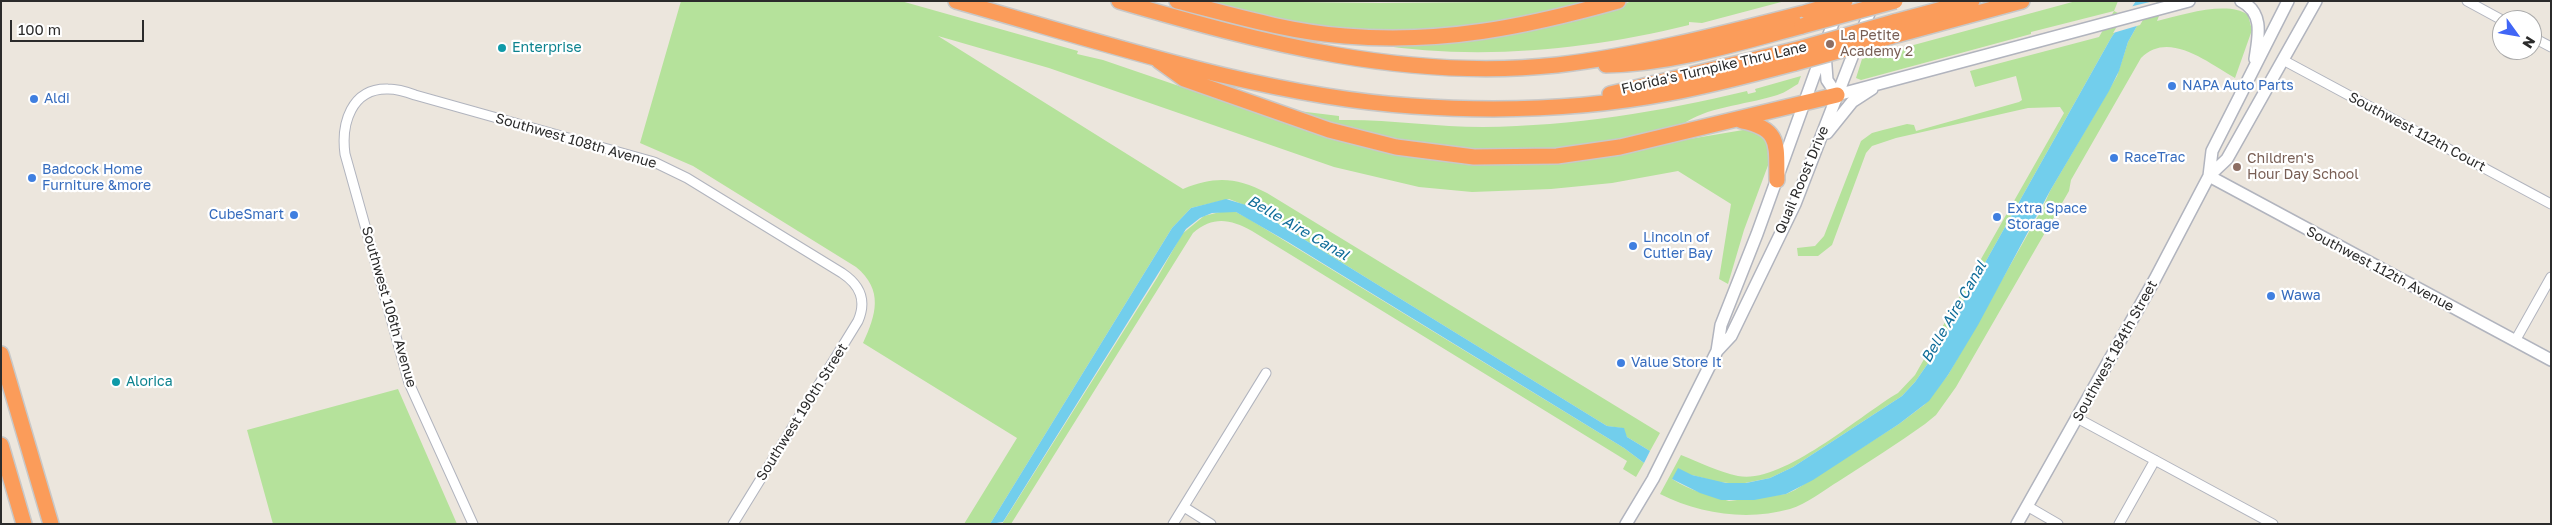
<!DOCTYPE html>
<html>
<head>
<meta charset="utf-8">
<style>
  body { margin:0 }
  #map { position:relative; width:2552px; height:525px; overflow:hidden; background:#ece6dd; font-family:"Golos Text",sans-serif }
  canvas { display:block }
  .frame { position:absolute; inset:0; border:2px solid #2b2b2b; pointer-events:none }
  .north { position:absolute; left:2492px; top:10px; width:50px; height:50px; box-sizing:border-box; background:#fff; border:1px solid #aaa; border-radius:50%; rotate:122deg; font-size:14px; font-weight:700; line-height:20px; text-align:center; color:#2b2b2b }
  .north::after { content:''; display:block; margin:auto; width:18px; height:22px; background:#4166f6; clip-path:polygon(50% 0,100% 100%,50% 72%,0 100%) }
  .scale { position:absolute; left:10px; top:20px; width:134px; height:22px; box-sizing:border-box; border:2px solid #2b2b2b; border-top:0; padding-left:6px; font-size:15px; line-height:18px; white-space:nowrap; color:#2b2b2b; -webkit-text-stroke:4px #fff; paint-order:stroke }
</style>
</head>
<body>
<div id="map">
<canvas width="2552" height="525"></canvas>
<div class="frame"></div>
<div class="north">N</div>
<div class="scale">100 m</div>
</div>
<script>
const ctx = document.querySelector('canvas').getContext('2d');
ctx.lineJoin = 'round';
function fill(path, color) {
  ctx.fillStyle = color;
  ctx.fill(path, 'evenodd');
}
function strokePath(path, color, width, dash) {
  ctx.strokeStyle = color;
  ctx.lineWidth = width;
  ctx.lineCap = dash ? 'butt' : 'round';
  ctx.setLineDash(dash || []);
  ctx.stroke(path);
}
function write(font, color, halo, rows, align = 'center') {
  ctx.font = font + ' "Golos Text",sans-serif';
  ctx.lineWidth = 4.5;
  ctx.setLineDash([]);
  ctx.textBaseline = 'middle';
  ctx.strokeStyle = halo;
  ctx.fillStyle = color;
  for (const [text, x, y, turn = 0] of rows) {
    ctx.save();
    ctx.translate(x, y);
    ctx.rotate((+turn || 0) * Math.PI / 180);
    ctx.textAlign = isNaN(turn) ? turn : align;
    if (halo) ctx.strokeText(text, 0, 0);
    ctx.fillText(text, 0, 0);
    ctx.restore();
  }
}
fill(new Path2D(`
  M 681,1 L 901,1 L 1078,51 L 1077,54 L 1103,60 L 1255,112 L 1411,155 L 1654,145 L 1749,129 L 1769,137 L 1770,160 L 1744,230 L 1728,284 L 1719,279 L 1731,204 L 1678,171 L 1612,183 L 1551,189 L 1472,192 L 1419,187 L 1334,167 L 1049,68 L 938,36 L 1183,189 C 1215,176 1236,177 1267,193 L 1660,433 L 1650,451 L 1627,437 L 1621,428 L 1607,426 L 1284,227 L 1257,210 L 1229,199 L 1191,208 L 1172,228 L 990,524 L 964,524 L 1017,438 L 863,343 C 876,315 884,290 856,267 L 693,166 L 640,143 Z
  M 1210,1 L 1380,3 L 1599,1 L 1453,33 L 1346,30 L 1284,21 Z
  M 1633,1 L 1785,1 L 1702,23 L 1689,22 L 1689,25 C 1588,50 1477,61 1373,44 L 1594,12 Z
  M 2076,1 L 2118,1 L 2114,11 L 2126,17 L 2111,38 L 1931,359 L 1915,382 L 1902,396 L 1793,467 L 1770,478 L 1740,484 L 1718,482 L 1692,475 L 1672,479 C 1691,491 1709,495 1729,501 L 1786,494 L 1795,490 L 1899,424 L 1924,405 L 1948,375 L 2042,209 L 2050,191 L 2117,76 L 2128,42 L 2147,8 L 2159,1 L 2165,1 L 2157,21 C 2182,15 2228,0 2248,15 L 2252,30 L 2235,78 C 2208,63 2169,30 2141,58 L 2071,180 L 2069,191 L 1956,387 L 1936,415 L 1925,424 C 1897,444 1868,462 1839,481 C 1824,490 1807,504 1790,509 C 1747,521 1700,514 1660,494 L 1681,455 C 1699,462 1719,472 1738,476 C 1782,485 1860,415 1898,393 L 1915,375 L 2064,113 L 2060,107 L 2028,108 L 1896,138 L 1872,146 L 1866,153 L 1832,245 L 1818,256 L 1798,256 L 1797,248 L 1815,246 L 1824,236 L 1861,141 L 1872,133 L 1883,130 L 1907,124 L 1914,125 L 1916,131 L 2019,102 L 2022,100 L 2016,76 L 1975,87 L 1970,71 L 2099,37 L 2114,11 L 2031,32 L 2031,34 L 1861,80 L 1856,78 L 1862,59 Z
  M 1801,76 L 1798,84 C 1791,88 1783,94 1774,96 C 1745,105 1705,107 1682,125 L 1616,144 L 1509,153 L 1381,140 L 1290,110 L 1339,116 L 1339,120 C 1387,119 1435,127 1483,127 C 1573,126 1660,112 1747,91 L 1748,94 L 1756,92 L 1755,89 Z
  M 1224,211 L 1236,212 L 1249,219 L 1624,448 L 1644,463 L 1636,477 L 1623,469 L 1627,461 L 1252,231 C 1230,219 1213,216 1193,233 L 1011,524 L 1002,524 L 1157,278 L 1182,234 L 1204,216 Z
  M 398,389 L 457,524 L 273,524 L 247,430 Z`), '#b5e29b');
fill(new Path2D(`
  M 2136,1 L 2151,1 L 2128,42 L 2119,71 L 2109,91 L 2050,191 L 1978,325 L 1948,375 L 1929,401 L 1899,424 L 1813,480 L 1786,494 L 1754,500 L 1721,500 L 1700,493 L 1672,479 L 1678,468 L 1692,475 L 1726,483 L 1746,483 L 1770,478 L 1793,467 L 1902,396 L 1915,382 L 1931,359 L 2111,38 Z
  M 1226,199 L 1246,205 L 1284,227 L 1607,426 L 1624,428 L 1627,437 L 1650,451 L 1644,463 L 1624,448 L 1288,242 L 1236,212 L 1212,213 L 1200,218 L 1186,229 L 1003,522 L 990,524 L 1172,228 L 1191,208 Z`), '#72ceec');
fill(new Path2D(`
  M 2154,1 L 2140,25 L 2113,33 L 2129,7 Z`), '#ece6dd');
const street = new Path2D(`
  M 2467,1 L 2502,20
  M 2532,37 L 2551,47
  M 2283,60 L 2551,204
  M 2515,341 L 2551,277
  M 2077,418 L 2273,524
  M 2027,506 L 2058,524
  M 1184,507 L 1211,524
  M 473,524 L 409,383 L 345,154 C 341,124 351,88 388,89 C 397,89 407,92 415,95 L 654,162 L 687,178 L 842,273 C 860,285 867,300 858,321 L 733,524
  M 1173,524 L 1266,373
  M 2119,524 L 2155,460`);
const secondary = new Path2D(`
  M 2241,1 C 2265,13 2258,38 2255,59
  M 1825,53 L 1827,80 L 1837,95
  M 1837,95 L 2189,1
  M 1827,133 L 1852,102 L 1872,89
  M 2209,176 L 2551,360
  M 2209,176 L 2212,151 L 2288,1
  M 1717,351 L 1731,336 L 1795,204 L 1873,3
  M 1626,524 L 1653,479 L 1717,351 L 1721,325 L 1757,234 L 1837,12
  M 2017,524 L 2155,279 L 2209,176 L 2227,159 L 2316,1`);
const highway = new Path2D(`
  M 956,1 C 1102,42 1261,96 1412,106 C 1497,112 1586,109 1670,93 C 1712,85 1754,74 1795,63
  M 1119,1 C 1262,43 1407,81 1557,65 C 1642,55 1725,33 1808,12
  M 1177,1 C 1232,15 1288,32 1345,36 C 1442,44 1525,27 1618,1
  M 1894,22 L 1972,1
  M 1889,37 L 2022,1
  M 1159,61 L 1184,79 L 1329,130 L 1396,147 L 1474,157 L 1557,156 L 1620,147 L 1837,95
  M 1606,65 C 1672,64 1738,43 1802,26
  M 1610,94 L 1802,48
  M 1742,121 C 1782,129 1776,146 1777,180
  M 1,354 L 51,524
  M 1,445 L 24,524`);
strokePath(street, '#b1b4be', 11);
strokePath(secondary, '#b1b4be', 14);
strokePath(highway, '#c8c8c8', 18);
strokePath(street, '#fff', 9);
strokePath(secondary, '#fff', 11);
strokePath(highway, '#fb9c5a', 15);
const highwayBridge = new Path2D(`
  M 1808,12 L 1845,1
  M 1802,26 L 1895,1
  M 1802,48 L 1894,22
  M 1795,63 L 1889,37`);
strokePath(highwayBridge, '#c8c8c8', 18, []);
strokePath(highwayBridge, '#fb9c5a', 15);
for (const [x, y, r, color] of [
  [1830,44,5,"#8d6e63"],
  [502,48,5,"#0f9aa8"],
  [2172,86,5,"#3f7fe0"],
  [34,99,5,"#3f7fe0"],
  [2114,158,5,"#3f7fe0"],
  [2237,167,5,"#8d6e63"],
  [32,178,5,"#3f7fe0"],
  [294,215,5,"#3f7fe0"],
  [1997,217,5,"#3f7fe0"],
  [1633,246,5,"#3f7fe0"],
  [2271,296,5,"#3f7fe0"],
  [1621,363,5,"#3f7fe0"],
  [116,382,5,"#0f9aa8"]
]) {
  const dot = new Path2D();
  dot.arc(x, y, r, 0, 2 * Math.PI);
  ctx.fillStyle = color;
  ctx.fill(dot);
  strokePath(dot, '#fff', 2);
}
write('14px', '#785e54', '#fff', [
  ["La Petite",1840,36],
  ["Academy 2",1840,52],
  ["Children's",2247,159],
  ["Hour Day School",2247,175]
], 'left');
write('14px', '#0d838f', '#fff', [
  ["Enterprise",512,48],
  ["Alorica",126,382]
], 'left');
write('14px', '#2b2b2b', '#fff', [
  ["Florida's Turnpike Thru Lane",1714,68,-13],
  ["Southwest 112th Court",2417,132,28],
  ["Southwest 108th Avenue",576,141,16],
  ["Quail Roost Drive",1802,180,-67],
  ["Southwest 112th Avenue",2380,269,28],
  ["Southwest 106th Avenue",389,307,74],
  ["Southwest 184th Street",2115,351,-61],
  ["Southwest 190th Street",802,412,-58]
]);
write('14px', '#366cbe', '#fff', [
  ["NAPA Auto Parts",2182,86],
  ["Aldi",44,99],
  ["RaceTrac",2124,158],
  ["Badcock Home",42,170],
  ["Furniture &more",42,186],
  ["Extra Space",2007,209],
  ["Storage",2007,225],
  ["CubeSmart",284,215,"right"],
  ["Lincoln of",1643,238],
  ["Cutler Bay",1643,254],
  ["Wawa",2281,296],
  ["Value Store It",1631,363]
], 'left');
write('italic 15px', '#106d99', '#fff', [
  ["Belle Aire Canal",1298,228,30],
  ["Belle Aire Canal",1954,312,-60]
]);
</script>
</body>
</html>
